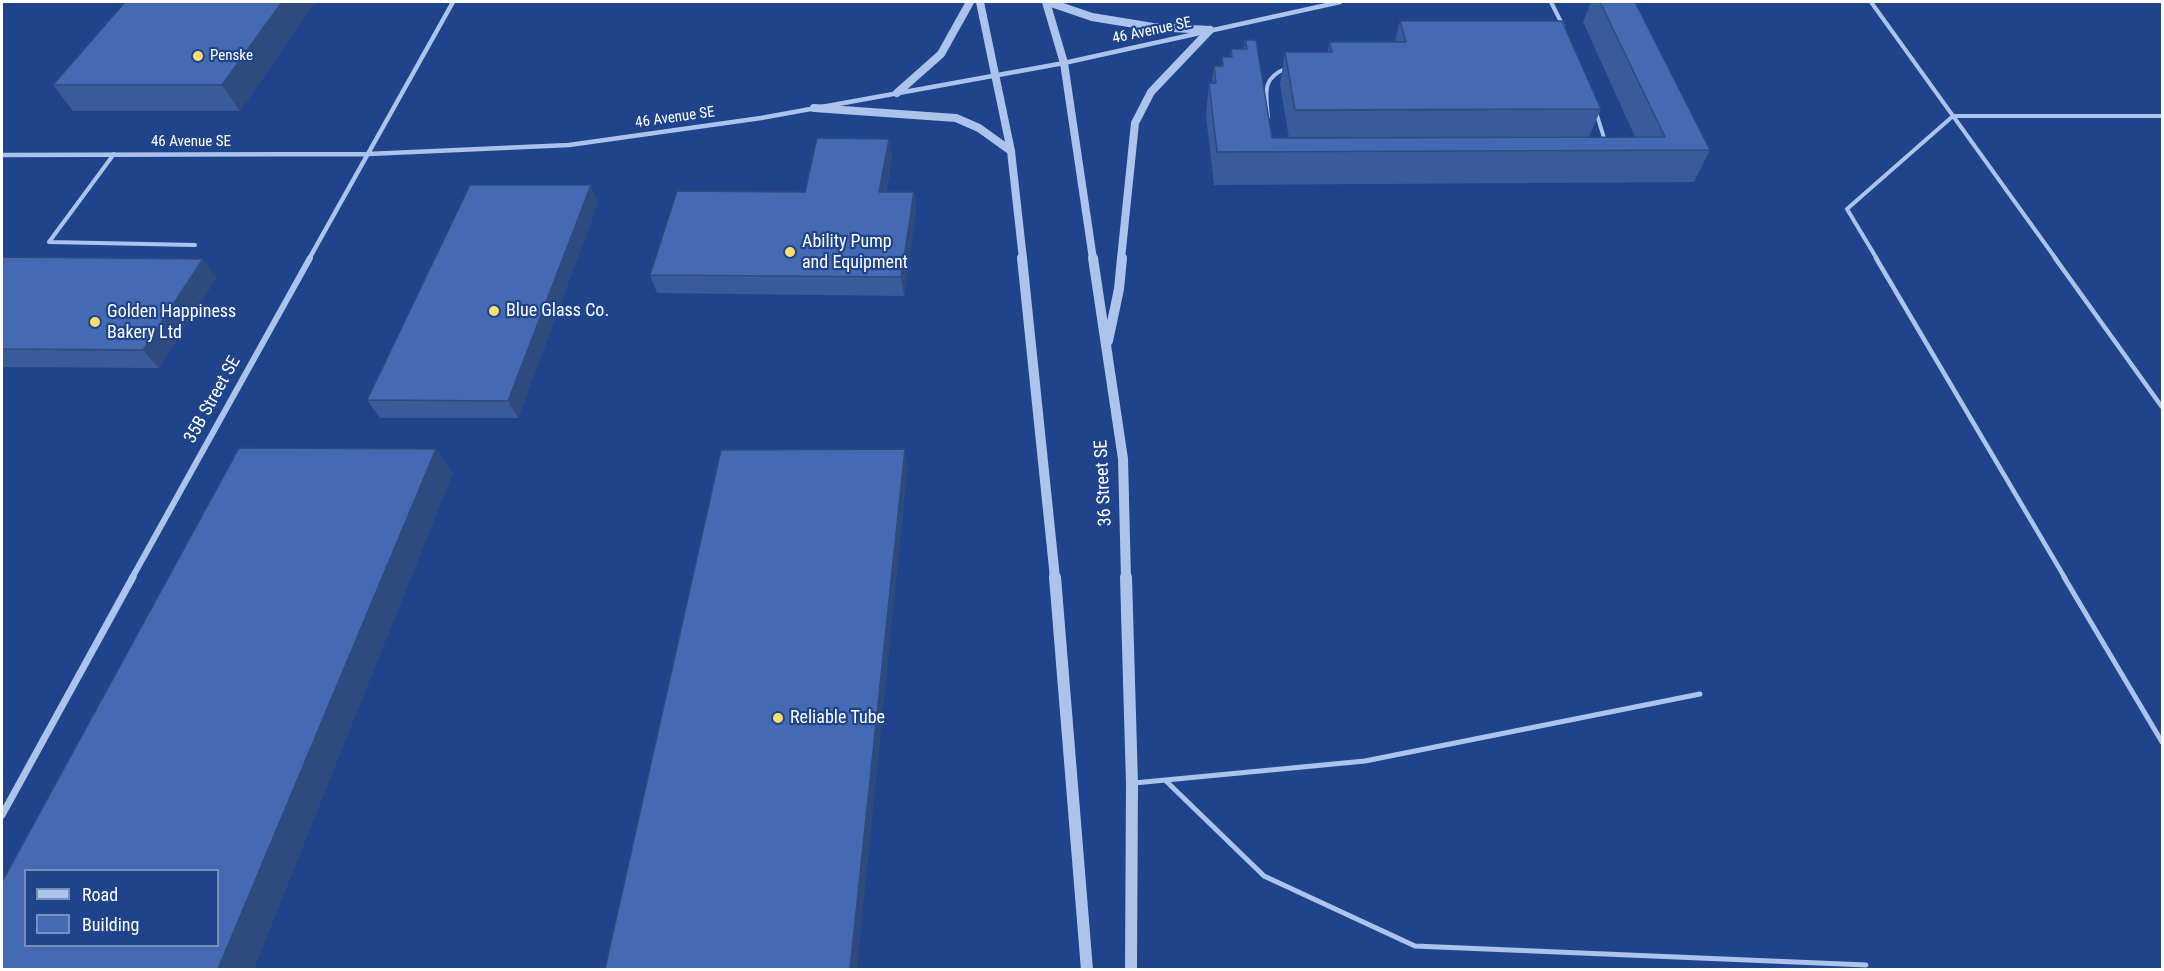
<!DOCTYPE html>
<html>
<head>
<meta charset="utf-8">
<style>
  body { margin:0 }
  #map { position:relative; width:2164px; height:971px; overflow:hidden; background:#1f448c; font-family:"Roboto Condensed",sans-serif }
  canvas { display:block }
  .frame { position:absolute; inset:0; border:3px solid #fff; pointer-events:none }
  .legend { position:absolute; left:24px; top:869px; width:195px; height:78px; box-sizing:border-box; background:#1f448c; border:2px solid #798fba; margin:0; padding:8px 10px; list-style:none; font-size:18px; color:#fff }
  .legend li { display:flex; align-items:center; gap:12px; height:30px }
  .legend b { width:30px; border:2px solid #798fba }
</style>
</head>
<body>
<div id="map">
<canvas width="2164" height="971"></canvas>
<div class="frame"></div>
<ul class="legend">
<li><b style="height:8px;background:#acc3ec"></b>Road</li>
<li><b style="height:16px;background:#436ab2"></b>Building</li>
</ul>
</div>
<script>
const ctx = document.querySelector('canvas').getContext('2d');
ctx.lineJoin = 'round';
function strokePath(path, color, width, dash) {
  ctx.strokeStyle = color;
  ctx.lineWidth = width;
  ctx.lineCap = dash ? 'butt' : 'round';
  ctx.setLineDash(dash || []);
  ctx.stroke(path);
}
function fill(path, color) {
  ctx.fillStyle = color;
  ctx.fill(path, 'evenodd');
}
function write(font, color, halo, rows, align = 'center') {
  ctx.font = font + ' "Roboto Condensed",sans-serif';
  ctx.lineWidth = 4.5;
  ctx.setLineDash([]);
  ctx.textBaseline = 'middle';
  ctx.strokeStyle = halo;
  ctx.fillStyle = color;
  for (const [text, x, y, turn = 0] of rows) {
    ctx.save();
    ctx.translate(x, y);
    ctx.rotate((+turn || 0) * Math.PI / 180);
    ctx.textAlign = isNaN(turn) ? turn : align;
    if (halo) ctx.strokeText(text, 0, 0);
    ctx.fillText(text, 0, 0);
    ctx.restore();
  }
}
strokePath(new Path2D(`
  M 1551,2 L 1563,26
  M 1871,2 L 2056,259
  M 1596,112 L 1605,141
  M 1268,117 C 1266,93 1261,78 1287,68
  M 114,154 L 49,242 L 195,245
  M 1877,259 L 1847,209 L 1953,116 L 2162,116`), '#acc3ec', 4);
strokePath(new Path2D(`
  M 1876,258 L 2065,578
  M 2055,258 L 2162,407`), '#acc3ec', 4.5);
strokePath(new Path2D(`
  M 2064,577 L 2162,742
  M 1165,780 L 1264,876 L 1415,946 L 1866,965
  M 1134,783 L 1365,761 L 1700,694`), '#acc3ec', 5);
strokePath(new Path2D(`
  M 2,155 L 368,154 L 569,145 L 761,118 L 1064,63 L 1340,2
  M 309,259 L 453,2`), '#acc3ec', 4.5);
strokePath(new Path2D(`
  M 132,578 L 310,258`), '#acc3ec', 6);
strokePath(new Path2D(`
  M 2,815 L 133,577`), '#acc3ec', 7);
strokePath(new Path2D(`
  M 980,2 L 1011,151 L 1023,259
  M 1046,2 L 1064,63 L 1093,259
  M 1048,2 L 1092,17 L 1153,27 L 1210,30
  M 897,93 L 941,54 L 970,2
  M 814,108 L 956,118 L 979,128 L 1011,151
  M 1121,259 L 1135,123 L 1151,92 L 1210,30`), '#acc3ec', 8);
strokePath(new Path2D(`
  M 1022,258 L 1055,578
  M 1093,258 L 1123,459 L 1126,578
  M 1108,341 L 1119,289 L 1122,258`), '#acc3ec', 10);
strokePath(new Path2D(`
  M 1055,577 L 1087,970
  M 1126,577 L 1132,784 L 1131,970`), '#acc3ec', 12);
fill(new Path2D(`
  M 125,2 L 315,2 L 240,111 L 73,111 L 53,85 Z
  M 1591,2 L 1635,2 L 1710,150 L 1694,182 L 1214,185 L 1206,116 L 1209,83 L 1212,83 L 1214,66 L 1222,66 L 1222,57 L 1230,57 L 1231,49 L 1244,49 L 1245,40 L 1272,138 L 1289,138 L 1280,84 L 1285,52 L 1328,52 L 1329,42 L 1395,42 L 1400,21 L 1601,109 L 1589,137 L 1635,137 L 1583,22 Z
  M 889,139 L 892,157 L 886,192 L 914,192 L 916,211 L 904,296 L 657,293 L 650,275 L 805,192 Z
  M 598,203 L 518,418 L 380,418 L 367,400 Z
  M 2,257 L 217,277 L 159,368 L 2,367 Z`), '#3a5b99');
fill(new Path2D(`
  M 282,2 L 315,2 L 240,111 L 222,85 Z
  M 889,139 L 892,157 L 882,210 L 879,192 Z
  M 591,185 L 598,203 L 518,418 L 508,401 Z
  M 914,192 L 916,211 L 904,296 L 901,277 Z
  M 203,259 L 217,277 L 159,368 L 143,350 Z
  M 436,449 L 453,473 L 254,969 L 218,969 Z
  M 905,449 L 908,466 L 857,969 L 850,969 Z`), '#2f4a7d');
const building = new Path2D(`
  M 125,2 L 282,2 L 222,85 L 53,85 Z
  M 1600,2 L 1635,2 L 1710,150 L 1217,152 L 1209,83 L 1216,83 L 1214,66 L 1223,66 L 1222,57 L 1232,57 L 1231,49 L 1247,49 L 1245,40 L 1256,40 L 1272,138 L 1665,137 Z
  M 1400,21 L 1562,21 L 1601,109 L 1295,110 L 1285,52 L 1332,52 L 1329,42 L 1406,42 Z
  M 817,138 L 889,139 L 879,192 L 914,192 L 901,277 L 650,275 L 677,191 L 805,192 Z
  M 470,185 L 591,185 L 508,401 L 367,400 Z
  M 2,257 L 203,259 L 143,350 L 2,349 Z
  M 239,448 L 436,449 L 218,969 L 2,969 L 2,882 ZM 26,870 L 218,870 L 218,945 L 26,945 Z
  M 905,449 L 850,969 L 605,969 L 721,450 Z`);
fill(building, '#436ab2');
strokePath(building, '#2f4a7d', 1.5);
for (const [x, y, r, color] of [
  [198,56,6,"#fadf6c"],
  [790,252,6,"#fadf6c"],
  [494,311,6,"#fadf6c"],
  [95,322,6,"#fadf6c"],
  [778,718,6,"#fadf6c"]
]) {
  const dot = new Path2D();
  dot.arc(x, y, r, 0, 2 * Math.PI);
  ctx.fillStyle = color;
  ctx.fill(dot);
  strokePath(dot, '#1f448c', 2);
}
write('15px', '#fff', '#1f448c', [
  ["46 Avenue SE",1152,31,-12],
  ["46 Avenue SE",675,118,-8],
  ["46 Avenue SE",191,142]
]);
write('15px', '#fff', '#1f448c', [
  ["Penske",210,56]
], 'left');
write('18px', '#fff', '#1f448c', [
  ["Ability Pump",802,242],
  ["and Equipment",802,263],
  ["Blue Glass Co.",506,311],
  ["Golden Happiness",107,312],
  ["Bakery Ltd",107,333],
  ["Reliable Tube",790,718]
], 'left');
write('18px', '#fff', '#1f448c', [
  ["35B Street SE",213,400,-61],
  ["36 Street SE",1104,483,-93]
]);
</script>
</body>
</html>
